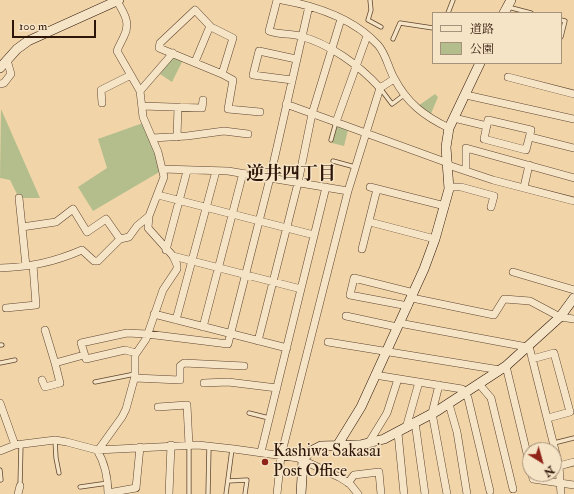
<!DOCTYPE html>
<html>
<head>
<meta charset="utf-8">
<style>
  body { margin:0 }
  #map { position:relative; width:574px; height:494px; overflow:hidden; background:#f1d5a8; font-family:"IM FELL Double Pica","Noto Serif JP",serif }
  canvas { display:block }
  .legend { position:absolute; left:432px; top:12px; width:130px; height:52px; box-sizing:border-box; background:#f6e4c6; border:1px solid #a6917a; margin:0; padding:5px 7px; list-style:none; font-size:12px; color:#2e1509 }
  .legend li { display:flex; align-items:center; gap:8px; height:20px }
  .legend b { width:20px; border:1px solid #a6917a }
  .north { position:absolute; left:522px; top:442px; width:40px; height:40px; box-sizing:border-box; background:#f6e4c6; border:1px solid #a6917a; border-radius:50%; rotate:143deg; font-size:11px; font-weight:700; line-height:16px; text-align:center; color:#2e1509 }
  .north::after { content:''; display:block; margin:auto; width:14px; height:18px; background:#8f2418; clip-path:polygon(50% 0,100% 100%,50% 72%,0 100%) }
  .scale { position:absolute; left:12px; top:20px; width:84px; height:18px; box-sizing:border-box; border:2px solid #2e1509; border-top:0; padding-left:5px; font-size:12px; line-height:14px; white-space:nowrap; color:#2e1509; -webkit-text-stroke:3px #f6e4c6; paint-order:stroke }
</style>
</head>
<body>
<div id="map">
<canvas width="574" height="494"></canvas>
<ul class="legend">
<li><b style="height:5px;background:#f6e4c6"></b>道路</li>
<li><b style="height:11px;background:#b4be8c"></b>公園</li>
</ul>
<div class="north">N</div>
<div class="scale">100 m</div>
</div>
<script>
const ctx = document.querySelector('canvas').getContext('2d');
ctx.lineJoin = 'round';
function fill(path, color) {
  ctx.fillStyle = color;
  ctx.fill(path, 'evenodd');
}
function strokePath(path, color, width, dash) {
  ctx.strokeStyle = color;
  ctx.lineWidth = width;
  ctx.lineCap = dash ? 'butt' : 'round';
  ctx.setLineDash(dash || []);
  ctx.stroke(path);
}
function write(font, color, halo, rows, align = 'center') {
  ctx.font = font + ' "IM FELL Double Pica","Noto Serif JP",serif';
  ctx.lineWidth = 3;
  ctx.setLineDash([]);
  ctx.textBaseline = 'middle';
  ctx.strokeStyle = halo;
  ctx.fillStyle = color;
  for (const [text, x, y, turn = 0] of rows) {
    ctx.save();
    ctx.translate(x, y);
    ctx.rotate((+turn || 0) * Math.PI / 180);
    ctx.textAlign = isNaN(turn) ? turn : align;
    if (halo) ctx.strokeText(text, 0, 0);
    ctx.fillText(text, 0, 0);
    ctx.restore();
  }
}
fill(new Path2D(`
  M 173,57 L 183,60 L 172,82 L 160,74 Z
  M 435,94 L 438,97 L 430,116 L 418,106 Z
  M 1,109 L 40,198 L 19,198 L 10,180 L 0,178 Z
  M 143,123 L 157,154 L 161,171 L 93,211 L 78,187 L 107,168 L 98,139 Z
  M 339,126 L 348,130 L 344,146 L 332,143 L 337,127 Z`), '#b4be8c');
const lane = new Path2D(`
  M 370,0 L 371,10 L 368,20 L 381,27
  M 508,7 L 531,13
  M 448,13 L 453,0
  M 561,20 L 565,21 L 561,37
  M 393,39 L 400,23 L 433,28
  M 380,88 L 392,104 L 404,95
  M 331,140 L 336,122
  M 333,161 L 355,167
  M 0,345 L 2,345
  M 0,363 L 15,360
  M 95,382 L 135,374
  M 249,413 L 269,418
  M 55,440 L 56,458 L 59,473
  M 554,443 L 574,438
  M 0,470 L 1,480
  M 228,481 L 247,480 L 245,494
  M 20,486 L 21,444
  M 80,487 L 108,483
  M 189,494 L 189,445
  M 208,494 L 209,446
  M 226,494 L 232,449`);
const street = new Path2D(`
  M 277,0 L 269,31 C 279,35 289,33 300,36 C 330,44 359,65 380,88
  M 282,0 C 316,6 354,19 378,45 C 386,54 388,67 394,78 C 407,103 424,116 449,128
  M 195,10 L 211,27 L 233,38 L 222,74 L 159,48 L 160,43 Z
  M 195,62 L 210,26
  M 222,74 L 233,80 L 228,109 L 260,112
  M 508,77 L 574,94
  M 292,80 L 253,75 L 259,51 L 296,59
  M 0,84 L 4,83 L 11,74 L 7,60
  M 140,91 L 173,53
  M 466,95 L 574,119
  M 102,103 L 101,90 L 131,75
  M 286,104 L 448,163
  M 142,106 L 202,108 L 203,100
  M 454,118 L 487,126
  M 488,120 L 531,130 L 526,150 L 484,139 Z
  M 336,122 L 367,36
  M 177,137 L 178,107
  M 530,137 L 574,148
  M 152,138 L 187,136 L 224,131 L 248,134
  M 448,165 L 493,180 L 574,201
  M 162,169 L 228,171 L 348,191
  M 466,171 L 466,148 L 574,178
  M 370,187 L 445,206
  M 449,187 L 461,187 L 494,196 L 491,207
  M 524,187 L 529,165
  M 158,195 L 314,235
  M 19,198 L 26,266
  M 370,222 L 435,239
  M 22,227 L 56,222 L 73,209 L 87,232 L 106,219 L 120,239
  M 362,249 L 377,189
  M 166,250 L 187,171
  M 173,256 L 301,289
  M 0,268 C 31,267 54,262 82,250 L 94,261 L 98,261 L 120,239 L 129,237 L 137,226 L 149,216
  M 513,272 L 574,290
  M 412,298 L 494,315 L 504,299 L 530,301 L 560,317 L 574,319
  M 408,306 L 350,295 L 354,278 L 414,293
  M 6,308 L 36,305 L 33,265
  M 154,314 L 287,348
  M 346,316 L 397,327
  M 176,320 L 216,171
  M 399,323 L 527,347 L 530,350 L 559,466 L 561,494
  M 203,327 L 243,173
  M 45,330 L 55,363
  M 258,341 L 298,183 L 312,114 L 341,19
  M 328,342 L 500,370
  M 136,353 L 125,350 L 86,359 L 81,343 L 127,333 L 147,334 L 228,344 L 270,178 L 309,6
  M 532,359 L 554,353 L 570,412 L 548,418
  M 506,366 L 530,466
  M 375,375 L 462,389 L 468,398 L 490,491
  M 135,378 L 180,380 L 180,366 L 184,363 L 244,366
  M 42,380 L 45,387 L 60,383 L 55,363 L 84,355
  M 204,383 L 228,382 L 277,388
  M 479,384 L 491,398 L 513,489
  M 439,385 L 432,413 L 447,494
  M 0,403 L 15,445
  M 449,404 L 457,432 L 467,494
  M 158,407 L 187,405 L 189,445
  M 415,422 L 425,494
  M 406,428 L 419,382
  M 398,433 L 404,494
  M 368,444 L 387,413 L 398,379
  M 99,449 L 122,417 L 126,409 L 135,376 L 135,355 L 146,339 L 163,290 L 177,269 L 177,265 L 173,256 L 148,228 L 149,216 L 164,177 L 158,152 L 143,117 L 140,91 L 117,51 C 119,45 122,41 124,36 C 131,23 124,13 117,1
  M 97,450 C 105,463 108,478 108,494
  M 0,451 L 15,445 L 55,440 L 67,442 L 97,450 L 198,445 L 234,449 L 298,458 L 339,477 L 350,484 L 358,494
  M 261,452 L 326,187
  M 559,466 L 574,462
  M 532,474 L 533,479 L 574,485
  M 348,483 L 354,475 L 379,472 L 381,494
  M 108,493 L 136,488 L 140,447
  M 18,494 L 20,486
  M 169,494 L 171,445
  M 277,494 L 281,456 L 348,191 L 380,88 L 394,79`);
const secondary = new Path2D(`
  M 504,13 L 511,0
  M 0,68 L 17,49 L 28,41 L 119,0
  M 337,446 L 361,407 L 424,269 L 435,239 L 449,189 L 446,147 L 449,128 L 480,63
  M 301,494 L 303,460 L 309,452 L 321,446 L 360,445 L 384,439 L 437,411 L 506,366 L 560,317 L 574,298`);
strokePath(lane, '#5f4531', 5);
strokePath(street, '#5f4531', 8);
strokePath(secondary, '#2e1509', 10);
strokePath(lane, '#f6e4c6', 3.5);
strokePath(street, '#f6e4c6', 7);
strokePath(secondary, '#f6e4c6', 9);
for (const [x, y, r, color] of [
  [265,462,4,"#8f2418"]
]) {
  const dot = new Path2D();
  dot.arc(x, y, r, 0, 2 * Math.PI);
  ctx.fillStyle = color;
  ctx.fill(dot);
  strokePath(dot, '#f6e4c6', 1.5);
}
write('17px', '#2e1509', '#f6e4c6', [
  ["Kashiwa Sakasai",273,452],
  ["Post Office",273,472]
], 'left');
write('bold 18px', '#2e1509', '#f6e4c6', [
  ["逆井四丁目",291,175]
]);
</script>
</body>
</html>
